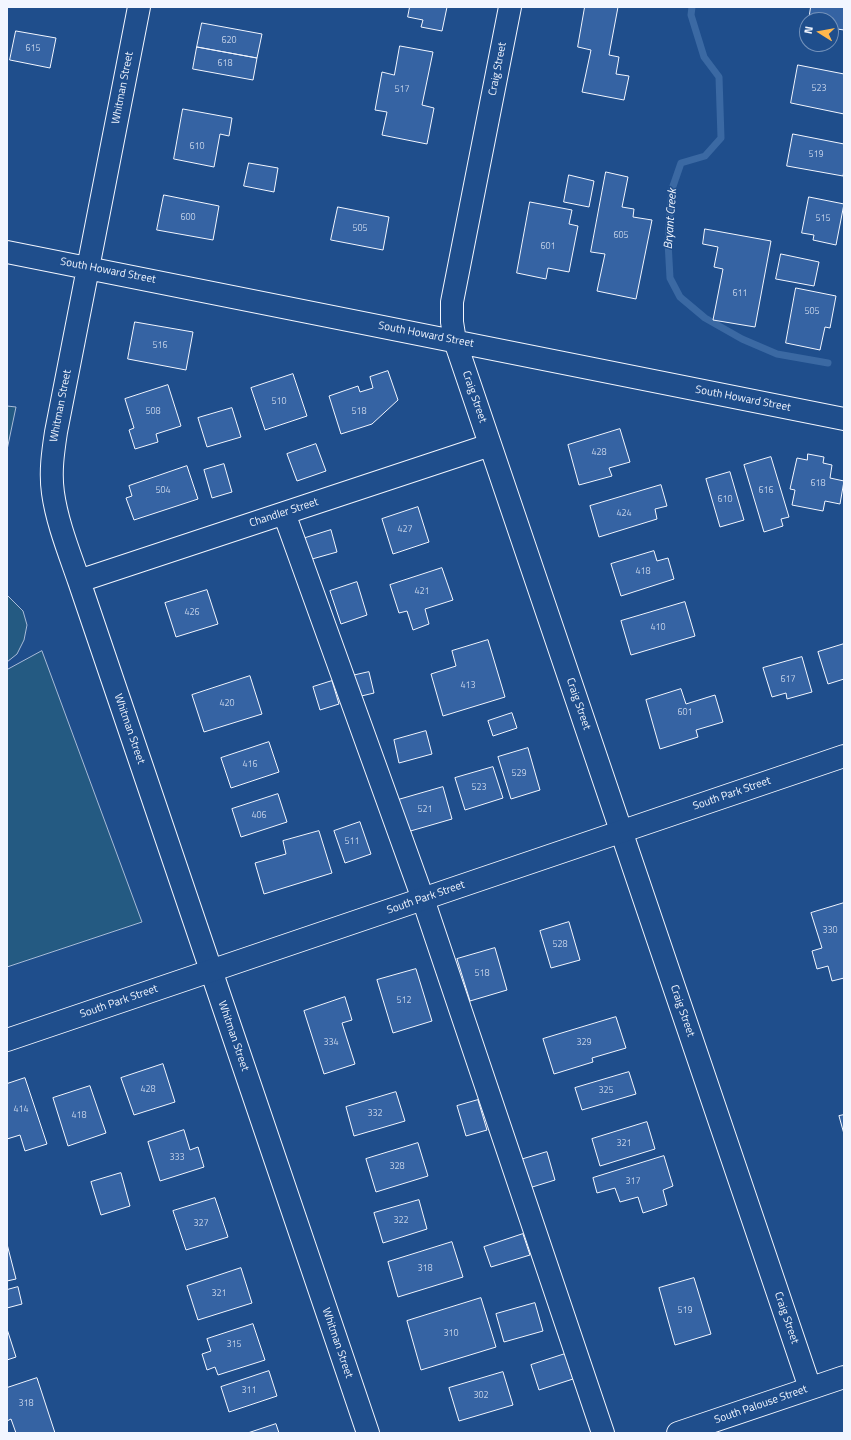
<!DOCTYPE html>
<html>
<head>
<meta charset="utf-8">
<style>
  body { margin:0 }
  #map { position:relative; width:851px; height:1440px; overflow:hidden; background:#1f4e8c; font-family:"Titillium Web",sans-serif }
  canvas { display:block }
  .frame { position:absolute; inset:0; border:8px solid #f2f6ff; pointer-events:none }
  .north { position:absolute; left:799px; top:12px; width:40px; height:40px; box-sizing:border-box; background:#1f4e8c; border:1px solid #7391ba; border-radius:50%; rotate:281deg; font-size:11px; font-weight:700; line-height:16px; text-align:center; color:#f2f6ff }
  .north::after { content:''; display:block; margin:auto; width:14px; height:18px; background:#ffb74d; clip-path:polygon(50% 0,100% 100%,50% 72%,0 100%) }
</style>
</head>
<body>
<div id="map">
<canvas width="851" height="1440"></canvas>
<div class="frame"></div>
<div class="north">N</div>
</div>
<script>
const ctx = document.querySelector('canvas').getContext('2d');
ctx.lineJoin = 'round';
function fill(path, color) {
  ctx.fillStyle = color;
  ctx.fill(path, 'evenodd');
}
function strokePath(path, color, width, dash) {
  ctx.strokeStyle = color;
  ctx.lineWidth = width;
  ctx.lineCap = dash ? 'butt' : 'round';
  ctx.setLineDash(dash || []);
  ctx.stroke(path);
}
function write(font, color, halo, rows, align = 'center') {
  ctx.font = font + ' "Titillium Web",sans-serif';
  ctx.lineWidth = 3;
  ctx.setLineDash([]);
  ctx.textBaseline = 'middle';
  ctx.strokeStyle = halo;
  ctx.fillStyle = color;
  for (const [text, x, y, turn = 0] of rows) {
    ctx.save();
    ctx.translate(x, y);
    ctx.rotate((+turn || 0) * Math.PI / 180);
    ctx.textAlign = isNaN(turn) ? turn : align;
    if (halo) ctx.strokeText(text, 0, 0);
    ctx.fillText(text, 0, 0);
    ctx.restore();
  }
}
const green = new Path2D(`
  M 7,406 L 16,407 L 7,450 Z
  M 7,595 L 23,611 L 27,625 L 24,640 L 17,654 L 7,662 Z
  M 42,651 L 142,922 L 7,967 L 7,670 Z`);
fill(green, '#245a82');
strokePath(green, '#a8bbd7', 1);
strokePath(new Path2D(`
  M 692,7 L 691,15 L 704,57 L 719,77 L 721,138 L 705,156 L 681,163 L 672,189 L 668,242 L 670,278 L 680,297 L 705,318 L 742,339 L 777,354 L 828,363`), '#3b69a3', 7);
const building = new Path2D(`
  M 410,7 L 447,7 L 442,31 L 421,27 L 423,20 L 408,17 Z
  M 585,7 L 618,7 L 609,55 L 619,57 L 616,74 L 629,76 L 624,100 L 582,92 L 591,50 L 578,47 Z
  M 811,7 L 844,7 L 844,30 L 831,28 L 831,20 L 809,20 Z
  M 202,23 L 262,34 L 257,58 L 197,47 Z
  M 16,31 L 56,38 L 50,68 L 10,60 Z
  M 400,46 L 433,52 L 422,105 L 434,108 L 427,144 L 382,135 L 387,112 L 375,110 L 382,72 L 394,75 Z
  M 197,47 L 257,58 L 253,80 L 193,69 Z
  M 798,65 L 844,74 L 844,114 L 791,103 Z
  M 183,109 L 232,118 L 229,136 L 220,134 L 214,167 L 174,159 Z
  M 793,134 L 844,144 L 844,170 L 843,176 L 787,166 Z
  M 249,163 L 278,168 L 274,192 L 244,186 Z
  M 606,172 L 628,177 L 622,207 L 634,209 L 633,217 L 652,220 L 636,299 L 597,291 L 605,254 L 591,252 Z
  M 569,175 L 594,181 L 589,207 L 564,202 Z
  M 164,195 L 219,206 L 213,240 L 157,230 Z
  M 809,197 L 844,204 L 836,245 L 813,240 L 814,235 L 802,233 Z
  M 530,202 L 572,210 L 569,224 L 578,226 L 569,272 L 548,268 L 546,279 L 517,273 Z
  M 338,207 L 389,217 L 383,250 L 331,240 Z
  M 705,229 L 771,241 L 755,327 L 713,320 L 723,269 L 714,267 L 718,247 L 703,244 Z
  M 781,254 L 819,262 L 814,286 L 776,279 Z
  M 796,288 L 836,296 L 830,328 L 825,327 L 820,350 L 786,343 Z
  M 135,322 L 193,332 L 186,370 L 128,359 Z
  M 388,371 L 398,400 L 372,424 L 341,434 L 329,396 L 358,386 L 360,392 L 373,388 L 370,377 Z
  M 293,374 L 307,416 L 265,430 L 251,388 Z
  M 168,385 L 181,426 L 156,434 L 158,442 L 135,449 L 129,430 L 134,428 L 125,399 Z
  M 232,408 L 241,437 L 207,447 L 198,418 Z
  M 620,429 L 630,462 L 609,468 L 612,476 L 579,485 L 568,445 Z
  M 316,444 L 326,471 L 297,481 L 287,454 Z
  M 808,454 L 824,457 L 823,463 L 832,465 L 830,478 L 844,481 L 840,504 L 825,501 L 823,511 L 792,505 L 795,490 L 790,489 L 797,458 L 807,460 Z
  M 771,457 L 789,517 L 781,519 L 783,526 L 764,532 L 744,465 Z
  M 224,464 L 232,492 L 212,498 L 204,470 Z
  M 187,466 L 198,499 L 134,520 L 126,498 L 132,496 L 129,486 Z
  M 730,472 L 744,520 L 720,527 L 706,479 Z
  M 661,485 L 667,506 L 655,509 L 657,519 L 599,537 L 590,506 Z
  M 418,507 L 429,542 L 393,554 L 382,519 Z
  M 331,530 L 337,552 L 305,561 L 299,540 Z
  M 654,551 L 657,561 L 668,558 L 674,579 L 621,596 L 611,564 Z
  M 442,568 L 453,600 L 425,609 L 429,624 L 413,630 L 407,611 L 399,613 L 390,585 Z
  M 357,582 L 367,615 L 341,624 L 330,591 Z
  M 207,590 L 218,624 L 176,637 L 165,603 Z
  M 685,602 L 695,636 L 631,655 L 621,621 Z
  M 488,640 L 505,697 L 443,716 L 431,674 L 456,666 L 452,651 Z
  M 844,644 L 844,679 L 828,684 L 818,652 Z
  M 802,657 L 812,692 L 787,699 L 786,693 L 772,697 L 763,668 Z
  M 369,672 L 374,693 L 353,698 L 347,677 Z
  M 250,676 L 262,714 L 204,732 L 192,695 Z
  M 332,681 L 339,704 L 320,710 L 313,687 Z
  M 681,689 L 686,704 L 715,695 L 723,722 L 696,730 L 698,737 L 660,749 L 646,700 Z
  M 512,713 L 517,728 L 493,736 L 488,721 Z
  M 426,731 L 432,754 L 399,763 L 394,740 Z
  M 269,742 L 279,772 L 231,788 L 221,758 Z
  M 528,748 L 540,790 L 511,799 L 498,757 Z
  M 493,767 L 503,798 L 465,810 L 455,778 Z
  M 443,787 L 452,819 L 407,832 L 398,800 Z
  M 278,794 L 287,822 L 241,837 L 232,809 Z
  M 360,822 L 371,854 L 345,863 L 334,831 Z
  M 319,831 L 332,873 L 264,894 L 255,863 L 286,854 L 283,841 Z
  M 844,903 L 844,978 L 832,981 L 828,966 L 817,969 L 812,951 L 822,948 L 811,913 Z
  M 569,922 L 580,960 L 551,968 L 540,931 Z
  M 495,948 L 507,990 L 470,1001 L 457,959 Z
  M 416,969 L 432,1021 L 393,1033 L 377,980 Z
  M 345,997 L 352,1020 L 342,1023 L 355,1064 L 324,1074 L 304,1011 Z
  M 616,1017 L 626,1048 L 592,1058 L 593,1062 L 554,1074 L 543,1039 Z
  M 163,1064 L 175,1102 L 134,1115 L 121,1078 Z
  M 629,1072 L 636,1094 L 582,1110 L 575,1088 Z
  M 25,1078 L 47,1144 L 25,1151 L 20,1135 L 7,1139 L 7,1084 Z
  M 90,1086 L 106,1133 L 68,1146 L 53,1098 Z
  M 396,1092 L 405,1121 L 354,1136 L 346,1107 Z
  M 478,1100 L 487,1130 L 466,1136 L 457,1106 Z
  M 844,1115 L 844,1134 L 839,1116 Z
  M 647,1122 L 655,1149 L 600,1166 L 592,1139 Z
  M 184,1130 L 190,1150 L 198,1147 L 204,1167 L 160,1181 L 148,1142 Z
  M 418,1143 L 428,1176 L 376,1192 L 366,1159 Z
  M 547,1152 L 555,1180 L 529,1188 L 520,1160 Z
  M 664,1156 L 673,1186 L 663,1190 L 667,1205 L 643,1213 L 638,1197 L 620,1202 L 615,1188 L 597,1193 L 593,1178 Z
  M 121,1173 L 130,1206 L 101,1215 L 91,1182 Z
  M 215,1198 L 228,1237 L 186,1250 L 173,1211 Z
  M 419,1200 L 427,1229 L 383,1243 L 374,1213 Z
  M 523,1234 L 530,1255 L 491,1267 L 484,1247 Z
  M 452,1242 L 463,1277 L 398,1297 L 388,1262 Z
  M 7,1244 L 16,1279 L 7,1281 Z
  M 241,1268 L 252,1303 L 198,1320 L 187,1286 Z
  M 694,1278 L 711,1334 L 675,1345 L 659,1288 Z
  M 18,1287 L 22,1304 L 7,1308 L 7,1290 Z
  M 481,1298 L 496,1347 L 421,1370 L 407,1321 Z
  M 535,1303 L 543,1331 L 504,1342 L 496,1314 Z
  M 253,1324 L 265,1360 L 218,1375 L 215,1367 L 207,1370 L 202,1354 L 211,1351 L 207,1339 Z
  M 7,1329 L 16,1357 L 7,1360 Z
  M 565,1354 L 573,1379 L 539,1390 L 531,1365 Z
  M 269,1371 L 277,1396 L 229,1412 L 221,1387 Z
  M 503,1372 L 513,1405 L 459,1421 L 449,1388 Z
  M 37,1378 L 55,1433 L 16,1433 L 11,1419 L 7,1421 L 7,1388 Z
  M 276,1424 L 279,1433 L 248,1433 Z`);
fill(building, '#3563a3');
strokePath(building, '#f2f6ff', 1);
const minor = new Path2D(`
  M 139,7 L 56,432 C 53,452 50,472 53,493 C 57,522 69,552 79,581 L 368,1433
  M 510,7 L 452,302 L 452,322 L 455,341 L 810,1388
  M 7,252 L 844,419
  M 284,513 L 423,899 L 603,1433
  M 79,581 L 490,445
  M 678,1433 L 844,1377`);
const major = new Path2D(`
  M 7,1040 L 844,756`);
strokePath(minor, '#f2f6ff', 24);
strokePath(major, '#f2f6ff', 24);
strokePath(minor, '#1f4e8c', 22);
strokePath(major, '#1f4e8c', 22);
write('9px', '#c3d1e8', null, [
  ["620",229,41],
  ["615",33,49],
  ["618",225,64],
  ["523",819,89],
  ["517",402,90],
  ["610",197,147],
  ["519",816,155],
  ["600",188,218],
  ["515",823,219],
  ["505",360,229],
  ["605",621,236],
  ["601",548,247],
  ["611",740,294],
  ["505",812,312],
  ["516",160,346],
  ["510",279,402],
  ["508",153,412],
  ["518",359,412],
  ["428",599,453],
  ["618",818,484],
  ["504",163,491],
  ["616",766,491],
  ["610",725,500],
  ["424",624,514],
  ["427",405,530],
  ["418",643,572],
  ["421",422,592],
  ["426",192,613],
  ["410",658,628],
  ["617",788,680],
  ["413",468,686],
  ["420",227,704],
  ["601",685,713],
  ["416",250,765],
  ["529",519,774],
  ["523",479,788],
  ["521",425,810],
  ["406",259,816],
  ["511",352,842],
  ["330",830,931],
  ["528",560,945],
  ["518",482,974],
  ["512",404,1001],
  ["334",331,1043],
  ["329",584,1043],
  ["428",148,1090],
  ["325",606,1091],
  ["414",21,1110],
  ["332",375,1114],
  ["418",79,1116],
  ["321",624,1144],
  ["333",177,1158],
  ["328",397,1167],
  ["317",633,1182],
  ["322",401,1221],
  ["327",201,1224],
  ["318",425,1269],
  ["321",219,1294],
  ["519",685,1311],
  ["310",451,1334],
  ["315",234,1345],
  ["311",249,1391],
  ["302",481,1396],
  ["318",26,1404]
]);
write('11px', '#f2f6ff', '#1f4e8c', [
  ["Craig Street",498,69,-79],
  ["Whitman Street",123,88,-79],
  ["South Howard Street",108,271,11],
  ["South Howard Street",426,335,11],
  ["Craig Street",474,397,71],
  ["South Howard Street",743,399,11],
  ["Whitman Street",61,406,-79],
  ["Chandler Street",284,513,-18],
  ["Craig Street",578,704,71],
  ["Whitman Street",129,729,71],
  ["South Park Street",732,794,-19],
  ["South Park Street",426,898,-19],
  ["South Park Street",119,1002,-19],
  ["Craig Street",682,1011,71],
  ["Whitman Street",233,1036,71],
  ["Craig Street",786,1318,71],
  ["Whitman Street",337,1343,71],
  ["South Palouse Street",761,1405,-19]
]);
write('italic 12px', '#f2f6ff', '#1f4e8c', [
  ["Bryant Creek",671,219,-86]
]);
</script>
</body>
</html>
